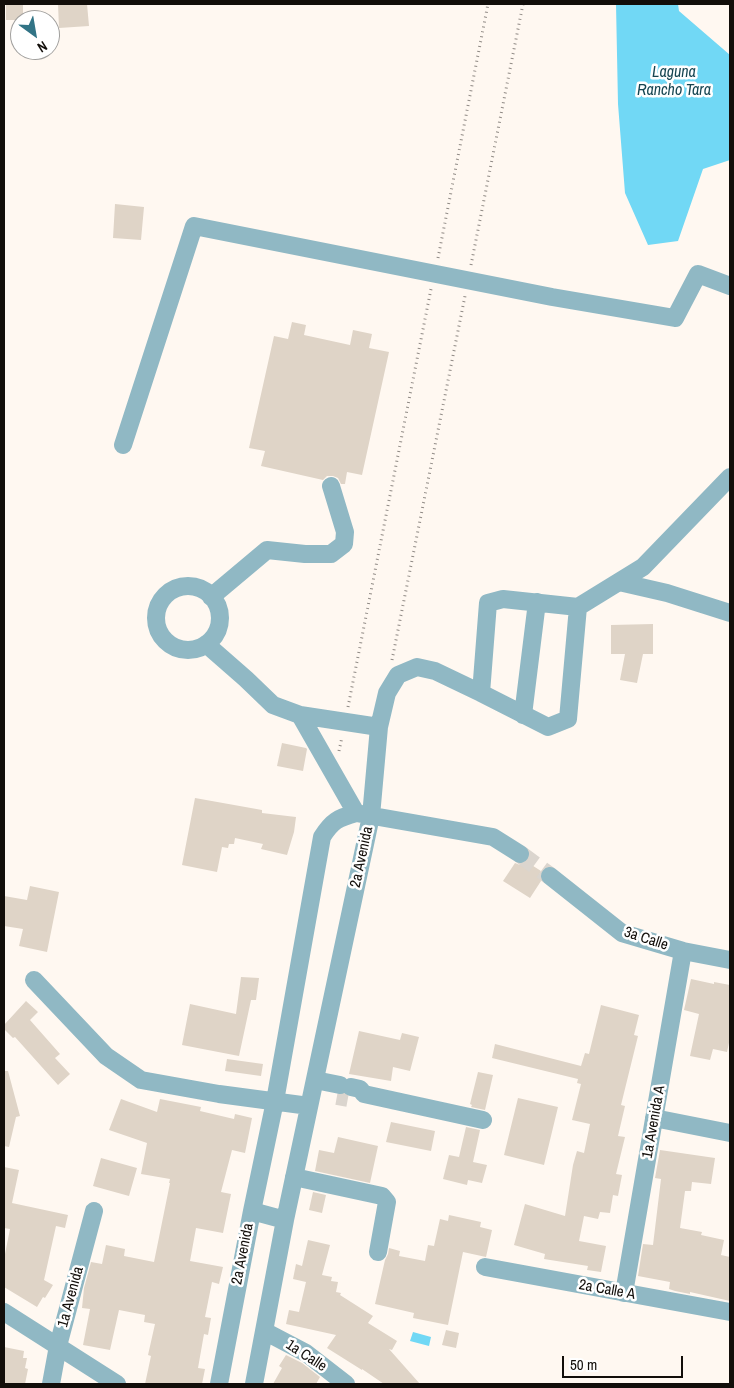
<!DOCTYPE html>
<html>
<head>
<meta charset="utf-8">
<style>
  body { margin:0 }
  #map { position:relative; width:734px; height:1388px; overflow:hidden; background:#fff8f1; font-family:"Archivo Narrow",sans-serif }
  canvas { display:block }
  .frame { position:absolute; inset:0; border:5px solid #120e0a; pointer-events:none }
  .north { position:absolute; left:10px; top:10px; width:50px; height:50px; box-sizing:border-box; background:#fff; border:1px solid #a09f9d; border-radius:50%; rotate:148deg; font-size:14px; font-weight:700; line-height:20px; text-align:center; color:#120e0a }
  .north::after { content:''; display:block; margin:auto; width:18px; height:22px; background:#327486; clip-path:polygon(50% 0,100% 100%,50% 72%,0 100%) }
  .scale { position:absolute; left:562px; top:1356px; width:121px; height:22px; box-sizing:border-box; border:2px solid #120e0a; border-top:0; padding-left:6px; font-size:15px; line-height:18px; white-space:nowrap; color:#120e0a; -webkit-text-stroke:4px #fff; paint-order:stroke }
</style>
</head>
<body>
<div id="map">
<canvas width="734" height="1388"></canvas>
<div class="frame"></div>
<div class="north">N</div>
<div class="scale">50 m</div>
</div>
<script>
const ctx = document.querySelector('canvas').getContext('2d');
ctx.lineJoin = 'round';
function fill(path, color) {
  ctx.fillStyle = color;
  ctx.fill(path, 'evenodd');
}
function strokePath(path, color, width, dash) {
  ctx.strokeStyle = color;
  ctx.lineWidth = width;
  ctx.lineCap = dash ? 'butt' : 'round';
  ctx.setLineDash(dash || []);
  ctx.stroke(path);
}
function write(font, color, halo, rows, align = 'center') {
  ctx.font = font + ' "Archivo Narrow",sans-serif';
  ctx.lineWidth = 5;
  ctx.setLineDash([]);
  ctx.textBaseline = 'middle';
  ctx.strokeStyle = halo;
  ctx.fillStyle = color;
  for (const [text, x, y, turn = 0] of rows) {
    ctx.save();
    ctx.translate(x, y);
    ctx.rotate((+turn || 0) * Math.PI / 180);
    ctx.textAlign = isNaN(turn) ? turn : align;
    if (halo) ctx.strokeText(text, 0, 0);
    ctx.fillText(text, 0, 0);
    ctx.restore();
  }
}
fill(new Path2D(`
  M 616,4 L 678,4 L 679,11 L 730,55 L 730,160 L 703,169 L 678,241 L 648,245 L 625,193 L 618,104 Z
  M 413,1332 L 431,1337 L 429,1346 L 410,1341 Z`), '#71d8f5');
fill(new Path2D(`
  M 6,4 L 23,4 L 23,20 L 6,20 Z
  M 58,4 L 87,4 L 89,26 L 59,28 Z
  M 115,204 L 144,207 L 141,240 L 113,238 Z
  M 292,322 L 306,325 L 304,335 L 350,345 L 353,330 L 372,334 L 369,348 L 389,352 L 362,475 L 347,472 L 345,484 L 341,484 L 338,478 L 333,476 L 327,476 L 323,480 L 261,466 L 265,451 L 249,448 L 274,336 L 288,339 Z
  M 653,624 L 653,654 L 643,654 L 637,683 L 620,680 L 625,654 L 611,654 L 611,625 Z
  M 282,743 L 306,748 L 307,749 L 303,771 L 277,766 Z
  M 195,798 L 262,810 L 262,813 L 296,817 L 294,832 L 287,855 L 261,849 L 263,844 L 235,838 L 234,844 L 229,844 L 228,848 L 222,847 L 217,872 L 182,865 Z
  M 527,862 L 541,871 L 539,875 L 541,881 L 530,898 L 503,881 L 515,863 L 520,865 Z
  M 30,886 L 59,892 L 47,952 L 19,946 L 23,929 L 4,926 L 4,896 L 27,900 Z
  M 241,977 L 259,978 L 256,1000 L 251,1000 L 239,1056 L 182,1045 L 190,1004 L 236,1014 Z
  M 691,979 L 714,984 L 714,982 L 730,985 L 730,1038 L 727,1052 L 713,1049 L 710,1060 L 690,1056 L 699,1014 L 684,1010 Z
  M 26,1001 L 38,1012 L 30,1020 L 60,1054 L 55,1058 L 70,1074 L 58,1085 L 15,1037 L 13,1038 L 4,1029 L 4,1025 Z
  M 601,1005 L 639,1015 L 634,1035 L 638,1036 L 621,1105 L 625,1106 L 618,1136 L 625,1137 L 616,1174 L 622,1175 L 618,1196 L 613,1195 L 610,1213 L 600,1212 L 598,1219 L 584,1216 L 579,1241 L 606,1246 L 601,1272 L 587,1270 L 588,1266 L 544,1259 L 545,1254 L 514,1245 L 525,1204 L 565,1216 L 573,1165 L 577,1151 L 584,1153 L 590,1124 L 572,1120 L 581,1084 L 577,1083 L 578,1079 L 492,1058 L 495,1044 L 581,1066 L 585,1053 L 589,1054 Z
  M 359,1031 L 400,1040 L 402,1033 L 419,1037 L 410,1071 L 393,1067 L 391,1081 L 349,1074 Z
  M 227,1059 L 263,1064 L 261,1076 L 225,1071 Z
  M 4,1071 L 8,1071 L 20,1116 L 16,1117 L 9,1147 L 4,1146 Z
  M 478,1072 L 493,1075 L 485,1110 L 471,1107 L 472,1105 L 470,1104 Z
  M 518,1098 L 558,1107 L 544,1165 L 504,1155 Z
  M 121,1099 L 157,1112 L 160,1099 L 201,1107 L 200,1111 L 234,1119 L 235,1114 L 252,1118 L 245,1153 L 232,1150 L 221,1192 L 231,1194 L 223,1233 L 196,1228 L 190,1261 L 223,1267 L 219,1284 L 212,1282 L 205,1317 L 211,1318 L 208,1335 L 204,1334 L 198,1368 L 205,1369 L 202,1384 L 145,1384 L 151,1356 L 148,1355 L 155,1324 L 144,1322 L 145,1315 L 119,1310 L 110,1350 L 83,1345 L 90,1309 L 82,1308 L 84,1288 L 91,1262 L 102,1264 L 106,1245 L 125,1249 L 124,1256 L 154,1262 L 170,1183 L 169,1183 L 170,1179 L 141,1174 L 147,1143 L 109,1130 Z
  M 391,1122 L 435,1131 L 431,1151 L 386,1142 Z
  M 466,1127 L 480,1130 L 473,1162 L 487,1165 L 482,1183 L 468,1180 L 467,1185 L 443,1179 L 449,1155 L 459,1157 Z
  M 338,1137 L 378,1146 L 370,1183 L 315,1171 L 319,1150 L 334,1153 Z
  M 660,1150 L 715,1158 L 711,1184 L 692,1182 L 691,1191 L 685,1191 L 680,1228 L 702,1232 L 701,1235 L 724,1240 L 721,1255 L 730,1257 L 730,1301 L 690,1292 L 690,1294 L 675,1291 L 669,1289 L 670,1282 L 638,1276 L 643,1244 L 653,1245 L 661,1179 L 655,1178 Z
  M 101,1158 L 137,1168 L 129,1196 L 93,1186 Z
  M 4,1167 L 19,1170 L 12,1203 L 68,1215 L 65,1228 L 56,1226 L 44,1280 L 53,1285 L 45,1298 L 43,1297 L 37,1307 L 4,1287 L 4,1259 L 10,1229 L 4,1228 Z
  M 313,1192 L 326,1195 L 322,1213 L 309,1210 Z
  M 449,1215 L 481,1222 L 480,1227 L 492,1230 L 486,1257 L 463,1252 L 448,1325 L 413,1318 L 414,1313 L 375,1304 L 385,1260 L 388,1254 L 389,1248 L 400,1251 L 399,1256 L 425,1261 L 428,1245 L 434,1246 L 440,1219 L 448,1221 Z
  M 308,1240 L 330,1245 L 322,1275 L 332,1277 L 331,1281 L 338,1282 L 336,1292 L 341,1293 L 340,1295 L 373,1316 L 368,1323 L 397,1341 L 392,1350 L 389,1349 L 420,1384 L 384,1384 L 362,1369 L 362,1370 L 327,1348 L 336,1335 L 286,1324 L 289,1310 L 299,1312 L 306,1282 L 293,1279 L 296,1264 L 302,1266 Z
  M 446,1330 L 459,1333 L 456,1348 L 442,1345 Z
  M 4,1347 L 24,1351 L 23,1358 L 27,1358 L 25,1368 L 28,1369 L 25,1384 L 4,1384 Z
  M 286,1355 L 302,1363 L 320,1377 L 316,1384 L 273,1384 L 282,1368 L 279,1366 Z`), '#dfd4c7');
strokePath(new Path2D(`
  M 520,854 L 550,876
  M 337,1096 L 348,1098`), '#dbd5ce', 18, [18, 9]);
strokePath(new Path2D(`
  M 438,258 L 488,4
  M 471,265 L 523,4
  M 392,660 L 465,296
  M 348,707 L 431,289
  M 339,751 L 342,737`), '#918b86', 3, [1, 4]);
strokePath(new Path2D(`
  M 123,445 L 194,226 L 552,297 L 675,318 L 698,274 L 730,286
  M 619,582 L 667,593 L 730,613
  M156 618a32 32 0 1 1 64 0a32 32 0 1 1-64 0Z
  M 211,597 L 267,550 L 305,554 L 331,554 L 344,544 L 345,532 L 331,486
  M 206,644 L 246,679 L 273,705 L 300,715 L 379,727
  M 481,693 L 548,727 L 568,719 L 578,607
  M 300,715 L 356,813
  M 523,715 L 537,602
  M 550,876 L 622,933 L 683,951 L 730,960
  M 34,980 L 106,1056 L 141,1080 L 219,1094 L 309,1106
  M 315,1080 L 340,1085
  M 351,1087 L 360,1089 L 364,1094 L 483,1120
  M 654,1118 L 730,1133
  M 294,1177 L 382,1196 L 387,1202 L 378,1252
  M 252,1211 L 285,1220
  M 485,1267 L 730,1312
  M 624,1293 L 683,951
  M 4,1312 L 117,1384
  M 264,1331 L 306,1353 L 346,1384
  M 51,1384 L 58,1346 L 94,1211
  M 219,1384 L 252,1211 L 275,1101 L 322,837 C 332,821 338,818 356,813 L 493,837 L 520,854
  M 254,1384 L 285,1220 L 371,816 L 379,727 L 387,693 L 398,675 L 417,667 L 435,671 L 481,693 L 488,603 L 503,599 L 578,607 L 643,567 L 730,477`), '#90b8c4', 18);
write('15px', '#120e0a', '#fff', [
  ["2a Avenida",362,857,-78],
  ["3a Calle",646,939,18],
  ["1a Avenida A",654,1122,-80],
  ["2a Avenida",243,1254,-79],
  ["2a Calle A",607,1290,10],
  ["1a Avenida",71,1297,-75],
  ["1a Calle",306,1356,33]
]);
write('italic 16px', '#164551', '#fff', [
  ["Laguna",674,73],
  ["Rancho Tara",674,91]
]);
</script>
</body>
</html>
